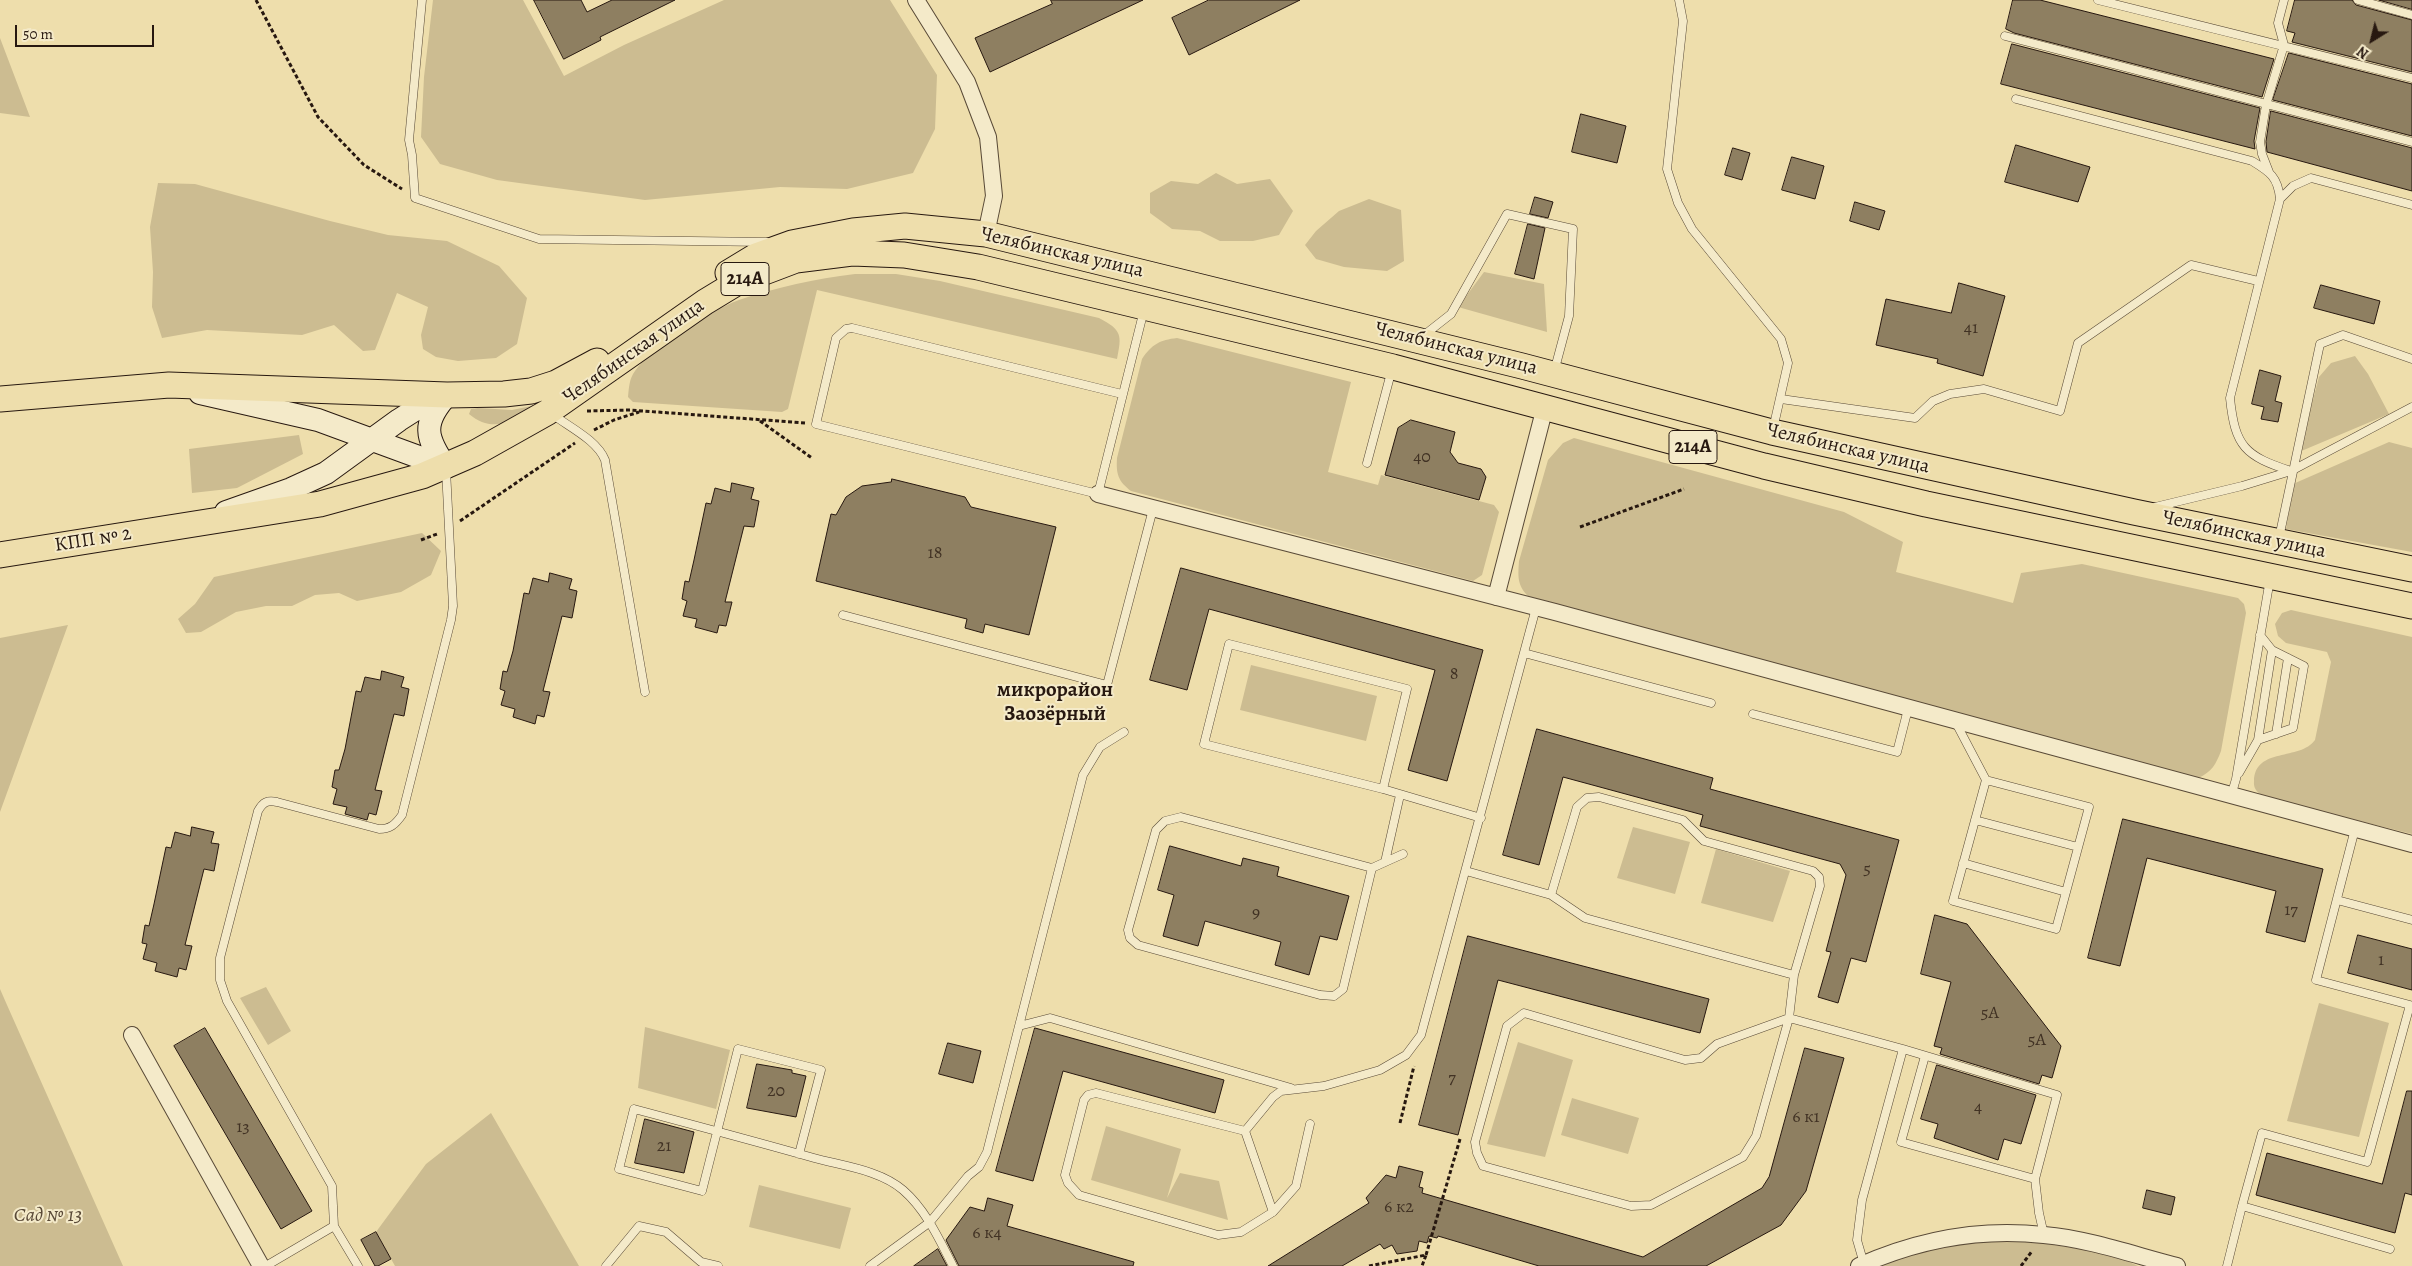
<!DOCTYPE html>
<html>
<head>
<meta charset="utf-8">
<style>
  body { margin:0 }
  #map { position:relative; width:2412px; height:1266px; overflow:hidden; background:#eedeac; font-family:Alegreya,serif }
  canvas { display:block }
  .north { position:absolute; left:2347px; top:15px; width:50px; height:50px; -webkit-text-stroke:4px #f4eac9; paint-order:stroke; rotate:216deg; font-size:14px; font-weight:700; line-height:20px; text-align:center; color:#271810 }
  .north::after { content:''; display:block; margin:auto; width:18px; height:22px; background:#271810; clip-path:polygon(50% 0,100% 100%,50% 72%,0 100%) }
  .scale { position:absolute; left:15px; top:25px; width:139px; height:22px; box-sizing:border-box; border:2px solid #271810; border-top:0; padding-left:6px; font-size:15px; line-height:18px; white-space:nowrap; color:#271810; -webkit-text-stroke:4px #f4eac9; paint-order:stroke }
</style>
</head>
<body>
<div id="map">
<canvas width="2412" height="1266"></canvas>
<div class="north">N</div>
<div class="scale">50 m</div>
</div>
<script>
const ctx = document.querySelector('canvas').getContext('2d');
ctx.lineJoin = 'round';
function fill(path, color) {
  ctx.fillStyle = color;
  ctx.fill(path, 'evenodd');
}
function strokePath(path, color, width, dash) {
  ctx.strokeStyle = color;
  ctx.lineWidth = width;
  ctx.lineCap = dash ? 'butt' : 'round';
  ctx.setLineDash(dash || []);
  ctx.stroke(path);
}
function write(font, color, halo, rows, align = 'center') {
  ctx.font = font + ' Alegreya,serif';
  ctx.lineWidth = 4;
  ctx.setLineDash([]);
  ctx.textBaseline = 'middle';
  ctx.strokeStyle = halo;
  ctx.fillStyle = color;
  for (const [text, x, y, turn = 0] of rows) {
    ctx.save();
    ctx.translate(x, y);
    ctx.rotate((+turn || 0) * Math.PI / 180);
    ctx.textAlign = isNaN(turn) ? turn : align;
    if (halo) ctx.strokeText(text, 0, 0);
    ctx.fillText(text, 0, 0);
    ctx.restore();
  }
}
fill(new Path2D(`
  M 433,0 L 523,0 L 564,76 L 624,45 L 724,0 L 890,0 L 937,75 L 935,129 L 913,173 L 847,189 L 780,187 L 645,200 L 497,180 L 440,164 L 421,137 L 424,77 Z
  M 0,38 L 30,117 L 0,113 Z
  M 1216,173 L 1237,184 L 1270,179 L 1293,211 L 1279,235 L 1253,241 L 1220,241 L 1200,231 L 1172,229 L 1150,213 L 1150,193 L 1171,181 L 1198,184 Z
  M 158,183 L 195,184 L 330,221 L 388,235 L 447,241 L 499,266 L 527,298 L 517,344 L 496,358 L 458,361 L 436,357 L 423,349 L 421,335 L 428,307 L 397,293 L 375,350 L 363,351 L 334,325 L 302,335 L 207,330 L 162,338 L 152,307 L 153,272 L 150,227 Z
  M 1369,199 L 1401,210 L 1404,261 L 1387,271 L 1344,267 L 1316,259 L 1305,245 L 1316,231 L 1339,211 Z
  M 1484,272 L 1544,284 L 1547,332 L 1458,307 Z
  M 855,274 L 896,274 L 940,281 L 1099,318 C 1122,330 1122,335 1117,359 L 817,290 L 788,409 L 782,412 L 633,402 L 628,397 C 629,388 629,379 635,371 C 652,346 709,311 739,300 C 777,287 815,279 855,274 Z
  M 1177,338 L 1351,382 L 1328,472 L 1378,485 L 1381,475 L 1494,505 L 1499,512 L 1482,575 L 1473,581 L 1131,491 C 1118,481 1116,474 1117,458 L 1142,359 C 1152,344 1160,340 1177,338 Z
  M 2355,356 L 2368,374 L 2389,414 L 2299,452 L 2319,377 L 2331,363 Z
  M 546,403 C 520,416 496,437 469,414 L 471,409 L 478,408 L 512,410 Z
  M 299,435 L 303,454 L 237,488 L 192,493 L 189,449 Z
  M 1574,438 L 1844,512 L 1903,542 L 1896,572 L 2013,603 L 2021,573 L 2082,564 L 2238,598 L 2244,604 L 2246,613 L 2221,751 C 2216,764 2212,772 2198,778 L 1528,596 C 1517,585 1518,576 1519,561 L 1548,460 L 1563,443 Z
  M 2389,442 L 2412,448 L 2412,552 L 2286,529 L 2293,484 Z
  M 422,533 L 441,551 L 431,575 L 401,592 L 357,601 L 339,593 L 315,595 L 292,606 L 266,606 L 236,612 L 201,632 L 186,633 L 178,619 L 195,604 L 214,577 Z
  M 2291,610 L 2412,637 L 2412,834 L 2267,798 C 2259,794 2253,790 2254,781 C 2255,747 2300,761 2315,740 L 2331,662 L 2327,652 L 2286,643 L 2278,636 L 2275,624 L 2282,613 Z
  M 68,625 L 0,812 L 0,638 Z
  M 1251,665 L 1377,696 L 1366,741 L 1240,710 Z
  M 1633,827 L 1690,842 L 1675,894 L 1617,878 Z
  M 1716,849 L 1790,871 L 1773,922 L 1701,903 Z
  M 266,987 L 291,1031 L 268,1045 L 240,998 Z
  M 0,989 L 7,1005 L 123,1266 L 0,1266 Z
  M 2319,1003 L 2389,1023 L 2359,1137 L 2287,1121 Z
  M 645,1027 L 730,1050 L 716,1109 L 638,1088 Z
  M 1518,1042 L 1573,1060 L 1545,1157 L 1487,1144 Z
  M 1572,1098 L 1639,1118 L 1628,1154 L 1561,1135 Z
  M 491,1113 L 579,1266 L 395,1266 L 376,1232 L 426,1164 Z
  M 1106,1126 L 1181,1149 L 1167,1198 L 1180,1173 L 1219,1181 L 1228,1220 L 1091,1180 Z
  M 759,1185 L 851,1208 L 840,1249 L 749,1227 Z
  M 2002,1237 L 2112,1254 L 2138,1266 L 1877,1266 L 1914,1250 Z`), '#ccbc91');
const building = new Path2D(`
  M 534,0 L 581,0 L 587,12 L 612,0 L 675,0 L 600,37 L 601,40 L 564,59 Z
  M 1051,0 L 1143,0 L 990,72 L 975,38 L 1052,4 Z
  M 1209,0 L 1300,0 L 1189,55 L 1172,18 Z
  M 2013,0 L 2040,0 L 2274,59 L 2262,97 L 2014,33 L 2006,29 Z
  M 2295,0 L 2352,0 L 2356,5 L 2412,20 L 2412,72 L 2292,42 L 2295,33 L 2287,31 Z
  M 2379,0 L 2412,0 L 2412,9 Z
  M 2012,44 L 2260,108 L 2254,141 L 2255,149 L 2001,84 Z
  M 2289,53 L 2412,84 L 2412,136 L 2273,100 Z
  M 2271,111 L 2412,148 L 2412,191 L 2267,152 L 2266,142 Z
  M 1581,114 L 1626,126 L 1617,163 L 1572,152 Z
  M 2016,145 L 2090,167 L 2078,202 L 2005,182 Z
  M 1733,148 L 1750,153 L 1742,180 L 1725,175 Z
  M 1792,157 L 1824,166 L 1815,199 L 1782,190 Z
  M 1535,197 L 1553,202 L 1548,218 L 1530,214 Z
  M 1855,202 L 1885,211 L 1879,230 L 1850,221 Z
  M 1528,224 L 1545,228 L 1534,279 L 1515,274 Z
  M 1959,283 L 2005,296 L 1983,376 L 1937,363 L 1938,359 L 1876,345 L 1886,299 L 1951,313 Z
  M 2321,285 L 2380,301 L 2374,324 L 2314,308 Z
  M 2260,370 L 2281,376 L 2275,401 L 2282,403 L 2278,422 L 2261,419 L 2264,407 L 2252,404 Z
  M 1411,420 L 1455,432 L 1450,452 L 1458,463 L 1481,469 L 1486,477 L 1479,500 L 1385,475 L 1398,428 Z
  M 892,479 L 965,497 L 971,507 L 1056,527 L 1029,635 L 985,624 L 983,633 L 965,628 L 967,619 L 816,581 L 831,514 L 836,515 L 846,497 L 862,486 L 891,482 Z
  M 732,483 L 754,488 L 751,499 L 759,501 L 754,527 L 744,526 L 725,602 L 732,602 L 726,626 L 719,625 L 717,633 L 695,627 L 697,619 L 683,616 L 687,601 L 682,599 L 685,581 L 689,582 L 694,560 L 706,503 L 711,504 L 715,488 L 730,492 Z
  M 1181,568 L 1483,650 L 1447,781 L 1408,770 L 1435,670 L 1209,609 L 1187,690 L 1150,680 Z
  M 550,573 L 572,579 L 569,589 L 577,591 L 572,618 L 562,616 L 543,691 L 550,692 L 544,717 L 537,715 L 535,724 L 513,717 L 515,709 L 501,705 L 505,691 L 500,689 L 503,671 L 507,672 L 513,651 L 524,593 L 529,594 L 533,578 L 548,582 Z
  M 382,671 L 404,677 L 401,687 L 409,689 L 404,716 L 394,714 L 375,790 L 382,791 L 376,815 L 369,813 L 367,820 L 345,814 L 347,807 L 333,804 L 337,789 L 332,787 L 335,770 L 339,770 L 345,749 L 356,691 L 361,692 L 365,677 L 380,680 Z
  M 1537,729 L 1713,778 L 1710,789 L 1899,840 L 1866,962 L 1851,958 L 1838,1003 L 1818,997 L 1831,952 L 1826,951 L 1846,875 L 1840,864 L 1700,826 L 1703,815 L 1563,777 L 1539,865 L 1503,855 Z
  M 2123,819 L 2323,869 L 2305,942 L 2266,932 L 2276,891 L 2147,858 L 2120,966 L 2088,958 Z
  M 192,827 L 214,832 L 211,843 L 219,844 L 214,871 L 204,869 L 185,945 L 192,946 L 186,970 L 179,968 L 177,977 L 155,971 L 157,963 L 143,959 L 147,944 L 142,943 L 145,925 L 149,926 L 154,904 L 166,847 L 171,848 L 175,832 L 190,836 Z
  M 1170,846 L 1241,866 L 1243,858 L 1279,867 L 1277,876 L 1349,896 L 1337,940 L 1320,936 L 1309,975 L 1275,965 L 1281,942 L 1205,921 L 1198,946 L 1163,936 L 1174,895 L 1158,890 Z
  M 1935,915 L 1967,924 L 2061,1046 L 2052,1078 L 2042,1075 L 2039,1084 L 1940,1054 L 1942,1048 L 1934,1046 L 1951,982 L 1921,974 Z
  M 2358,935 L 2412,949 L 2412,990 L 2348,973 Z
  M 1468,936 L 1709,999 L 1700,1033 L 1498,980 L 1458,1135 L 1419,1125 Z
  M 205,1028 L 312,1211 L 281,1229 L 174,1046 Z
  M 1035,1028 L 1224,1080 L 1215,1113 L 1063,1071 L 1033,1181 L 996,1171 Z
  M 948,1043 L 981,1051 L 973,1083 L 939,1074 Z
  M 1805,1048 L 1844,1058 L 1806,1191 L 1781,1225 L 1706,1266 L 1539,1266 L 1438,1236 L 1437,1238 L 1429,1236 L 1427,1243 L 1419,1241 L 1417,1251 L 1397,1254 L 1392,1245 L 1384,1249 L 1380,1244 L 1342,1266 L 1268,1266 L 1369,1203 L 1366,1198 L 1386,1175 L 1396,1178 L 1399,1166 L 1423,1172 L 1419,1187 L 1423,1188 L 1422,1193 L 1643,1257 L 1762,1188 L 1769,1177 Z
  M 757,1064 L 792,1070 L 792,1073 L 806,1076 L 796,1117 L 747,1108 Z
  M 1937,1065 L 2036,1095 L 2021,1144 L 2004,1139 L 1998,1160 L 1934,1138 L 1938,1124 L 1921,1119 Z
  M 2407,1091 L 2412,1091 L 2412,1195 L 2405,1193 L 2395,1233 L 2256,1195 L 2267,1153 L 2382,1184 Z
  M 645,1119 L 694,1132 L 684,1173 L 635,1163 Z
  M 2147,1190 L 2175,1197 L 2171,1215 L 2143,1208 Z
  M 988,1198 L 1013,1205 L 1007,1226 L 1134,1262 L 1133,1266 L 959,1266 L 946,1240 L 970,1207 L 984,1211 Z
  M 376,1232 L 391,1259 L 378,1266 L 375,1266 L 361,1240 Z
  M 938,1249 L 947,1266 L 914,1266 Z`);
fill(building, '#8e7f61');
strokePath(building, '#271810', 1);
const lane = new Path2D(`
  M 422,0 L 409,140 L 412,155 L 415,198 L 539,239 L 767,242
  M 1679,0 L 1683,21 L 1667,169 L 1678,203 L 1692,229 L 1781,339 L 1788,363 L 1773,429
  M 2098,0 L 2412,78
  M 2358,0 L 2412,15
  M 2005,36 L 2412,142
  M 2016,99 L 2252,161 C 2270,172 2278,177 2280,199 L 2230,398 C 2235,447 2245,456 2291,471
  M 2269,172 L 2262,154 L 2260,142 L 2266,105 L 2284,45 L 2278,23 L 2284,0
  M 2280,199 L 2293,186 L 2311,178 L 2412,205
  M 1423,336 L 1451,314 L 1507,214 L 1573,229 L 1569,316 L 1554,372
  M 1122,394 L 852,328 L 846,329 L 836,338 L 816,424 L 1098,494 L 1144,310
  M 1781,399 L 1915,418 L 1933,401 L 1950,394 L 1984,389 L 2060,411 L 2078,343 L 2191,265 L 2258,281
  M 552,414 C 569,427 597,440 605,460 L 645,692
  M 1367,463 L 1392,369
  M 2155,507 L 2242,486 L 2291,471 L 2412,407
  M 2279,538 L 2320,344 L 2343,335 L 2412,359
  M 843,615 L 1107,685 L 1153,509
  M 1524,653 L 1711,703
  M 1753,714 L 1897,752 L 1908,709
  M 1956,723 L 1986,780 L 1953,901 L 2056,929 L 2089,807 L 1986,780
  M 2276,734 L 2288,658
  M 2258,740 L 2293,728 L 2304,666 L 2272,650 L 2260,635
  M 2239,773 L 2258,740 L 2272,650
  M 1383,789 L 1407,689 L 1229,644 L 1204,744 L 1383,789 L 1481,818
  M 2231,796 L 2236,779 L 2270,579
  M 1975,820 L 2078,847
  M 1385,862 L 1400,795
  M 1963,863 L 2066,892
  M 1372,868 L 1343,989 L 1334,996 L 1320,995 L 1138,945 L 1130,938 L 1128,930 L 1156,830 L 1165,821 L 1181,817 L 1372,868 L 1403,854
  M 1466,871 L 1551,895 L 1585,918 L 1794,975
  M 1551,895 L 1577,807 L 1587,798 L 1599,797 L 1683,820 L 1704,841 L 1813,871 L 1819,877 L 1820,886 L 1794,975 L 1789,1018 L 1756,1136 L 1743,1157 L 1651,1205 L 1631,1206 L 1483,1166 L 1477,1153 L 1475,1142 L 1507,1026 L 1524,1013 L 1685,1060 L 1701,1058 L 1717,1044 L 1789,1018 L 1903,1049 L 1862,1200 L 1857,1240 L 1864,1264
  M 2337,900 L 2412,920
  M 1019,1026 L 1083,775 L 1100,747 L 1124,732
  M 1903,1049 L 2057,1095 L 2035,1179 L 2039,1213 L 2044,1235
  M 1925,1056 L 1901,1142 L 2035,1179
  M 1096,1093 L 1245,1131 L 1273,1212 L 1241,1232 L 1218,1235 L 1079,1195 L 1068,1183 L 1065,1175 L 1084,1100 L 1088,1095 Z
  M 1245,1131 L 1273,1097 L 1281,1091 L 1324,1086 L 1380,1070 L 1406,1055 L 1421,1035 L 1536,608
  M 799,1154 L 821,1070 L 738,1049 L 702,1191 L 619,1169 L 634,1109 C 694,1125 754,1141 814,1158 C 843,1166 880,1170 903,1190 C 926,1210 939,1239 953,1266
  M 2242,1206 L 2262,1133 L 2367,1162 L 2410,1005 L 2316,980 L 2355,829
  M 1273,1212 L 1296,1186 L 1310,1124
  M 266,1266 L 334,1226
  M 358,1266 L 334,1226 L 332,1186 L 227,1001 L 220,980 L 220,958 L 258,811 C 263,802 267,800 277,802 L 379,829 C 390,829 395,825 402,815 L 451,620 L 453,606 L 446,470
  M 606,1266 L 639,1226 L 666,1232 L 701,1262 L 718,1266
  M 870,1266 L 930,1222 L 968,1176 L 979,1167 L 987,1152 L 1019,1026 L 1050,1018 L 1291,1088
  M 2227,1266 L 2242,1206 L 2390,1249`);
const street = new Path2D(`
  M 916,0 L 967,82 L 988,137 L 994,196 L 986,234
  M 1098,494 L 1555,612 L 2412,844
  M 1496,597 L 1545,407
  M 132,1035 L 261,1266
  M 1859,1266 C 1917,1240 1981,1228 2044,1235 C 2089,1239 2134,1255 2177,1266`);
const secondary = new Path2D(`
  M 200,393 L 318,420 L 446,467
  M 446,467 C 425,437 422,423 447,395
  M 226,512 L 291,489 L 326,473 L 399,420 L 421,406 L 447,395`);
const primary = new Path2D(`
  M 728,273 L 756,256 L 792,243 L 853,231 L 905,226 L 986,234 L 1522,366 L 1772,432 L 2134,512 L 2412,569
  M 0,399 L 169,385 L 447,395 L 504,394 L 531,391 L 556,383 L 597,361
  M 0,555 L 320,504 L 422,476 L 475,453 L 548,412 L 705,302 L 738,282 L 796,260 L 852,253 L 904,255 L 978,267 L 1393,367 L 1764,466 L 1926,504 L 2412,606`);
strokePath(lane, '#594a37', 9);
strokePath(street, '#594a37', 18);
strokePath(secondary, '#271810', 24);
strokePath(primary, '#271810', 27);
strokePath(new Path2D(`
  M 256,0 L 318,117 L 364,165 L 402,189
  M 587,411 L 630,410 L 805,423
  M 760,421 L 812,458
  M 594,430 L 614,420 L 639,412
  M 460,521 L 575,443
  M 1580,527 L 1684,489
  M 421,540 L 437,534
  M 1400,1123 L 1414,1066
  M 1426,1255 L 1460,1139
  M 1369,1266 L 1426,1255 L 1422,1266
  M 2021,1266 L 2032,1251`), '#271810', 3, [4, 2.5]);
strokePath(lane, '#f4eac9', 8);
strokePath(street, '#f4eac9', 16);
strokePath(secondary, '#f4eac9', 22);
strokePath(primary, '#eedeac', 25);
write('18px', '#413224', null, [
  ["41",1971,329],
  ["40",1422,458],
  ["18",935,554],
  ["8",1454,675],
  ["5",1867,870],
  ["17",2291,911],
  ["9",1256,914],
  ["1",2381,961],
  ["5А",1990,1014],
  ["5А",2037,1041],
  ["7",1452,1079],
  ["20",776,1092],
  ["4",1978,1108],
  ["6 к1",1806,1118],
  ["13",243,1128],
  ["21",664,1147],
  ["6 к2",1399,1208],
  ["6 к4",987,1234]
]);
for (const [x, y, w] of [
  [745,279,48],
  [1693,447,48]
]) {
  const box = new Path2D();
  box.roundRect(x - w / 2, y - 16.5, w, 33, 4);
  ctx.fillStyle = '#f4eac9';
  ctx.fill(box);
  strokePath(box, '#271810', 1);
}
write('bold 19px', '#271810', null, [
  ["214А",745,279],
  ["214А",1693,447]
]);
write('20px', '#271810', '#f4eac9', [
  ["Челябинская улица",1062,253,13],
  ["Челябинская улица",1456,349,14],
  ["Челябинская улица",634,352,-35],
  ["Челябинская улица",1848,449,13],
  ["Челябинская улица",2244,535,12],
  ["КПП № 2",93,540,-9]
]);
write('italic 20px', '#594937', '#f4eac9', [
  ["Сад № 13",48,1216]
]);
write('bold 21px', '#271810', '#f4eac9', [
  ["микрорайон",1055,691],
  ["Заозёрный",1055,715]
]);
</script>
</body>
</html>
